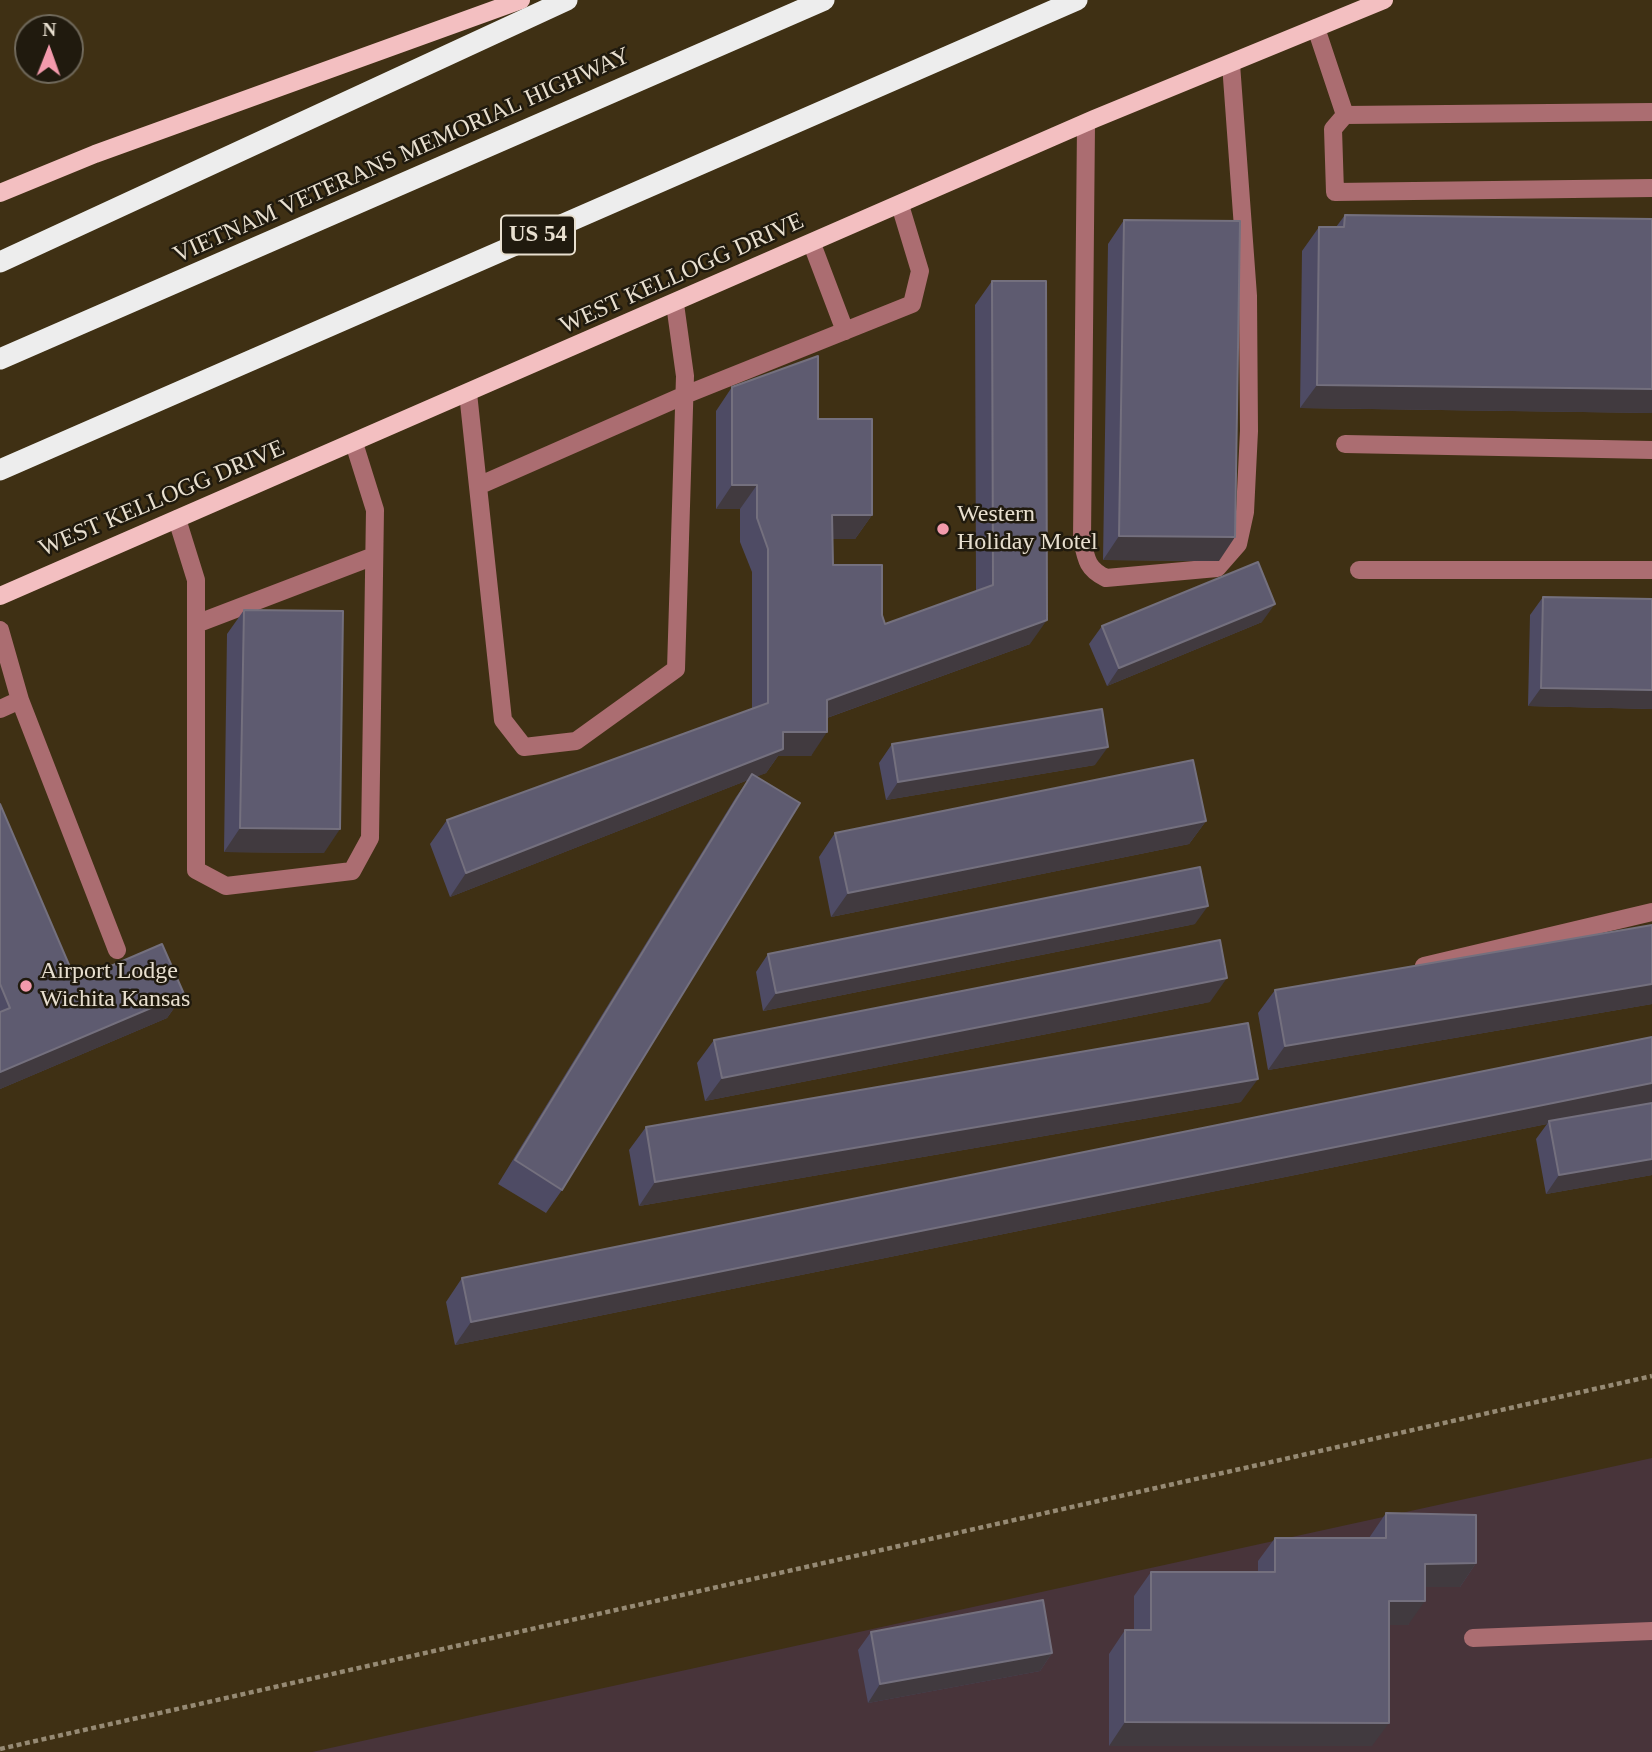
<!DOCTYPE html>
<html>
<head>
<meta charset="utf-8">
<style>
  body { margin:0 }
  #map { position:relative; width:1652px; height:1752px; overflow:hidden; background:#3f3014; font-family:Georgia,serif }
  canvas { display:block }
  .north { position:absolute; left:14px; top:14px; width:70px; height:70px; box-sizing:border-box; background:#201a0e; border:2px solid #70695b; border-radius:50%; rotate:1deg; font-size:19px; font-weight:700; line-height:28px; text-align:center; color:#e8dfcf }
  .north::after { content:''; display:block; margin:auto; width:24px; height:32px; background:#f39aac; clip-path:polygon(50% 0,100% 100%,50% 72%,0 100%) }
</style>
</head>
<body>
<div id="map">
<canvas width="1652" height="1752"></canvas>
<div class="north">N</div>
</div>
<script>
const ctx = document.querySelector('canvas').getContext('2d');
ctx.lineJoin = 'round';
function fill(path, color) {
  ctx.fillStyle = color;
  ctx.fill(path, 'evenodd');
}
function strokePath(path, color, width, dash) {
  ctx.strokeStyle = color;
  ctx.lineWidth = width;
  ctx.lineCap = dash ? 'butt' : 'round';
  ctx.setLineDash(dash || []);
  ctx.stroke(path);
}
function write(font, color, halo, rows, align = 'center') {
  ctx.font = font + ' Georgia,serif';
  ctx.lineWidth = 5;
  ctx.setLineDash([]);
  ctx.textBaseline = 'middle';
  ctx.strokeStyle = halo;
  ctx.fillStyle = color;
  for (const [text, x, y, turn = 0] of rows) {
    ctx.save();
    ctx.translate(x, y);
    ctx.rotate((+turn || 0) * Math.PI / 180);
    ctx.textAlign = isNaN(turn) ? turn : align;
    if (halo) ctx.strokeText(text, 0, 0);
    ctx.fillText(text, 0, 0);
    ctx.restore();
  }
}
fill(new Path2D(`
  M 1652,1458 L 1652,1752 L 312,1752 Z`), '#48343a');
strokePath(new Path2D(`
  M 0,1749 L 1652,1376`), '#968a74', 4.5, [5, 3.5]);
strokePath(new Path2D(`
  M 1316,28 L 1345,115 L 1652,112
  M 1345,115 L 1333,129 L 1335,192 L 1652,188
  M 1086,125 L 1082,539 C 1086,559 1087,569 1106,578 L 1217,568 L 1238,544 L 1245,512 L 1249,431 L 1248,296 L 1231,64
  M 812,244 L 845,331
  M 468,393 L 503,720 L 524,747 L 576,741 L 676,669 L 685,376 L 675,304
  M 1345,444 L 1652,450
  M 478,486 L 685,395 L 912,304 L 920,271 L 900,205
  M 177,519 L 196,580 L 196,870 L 226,886 L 352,871 L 370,838 L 375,510 L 354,443
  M 1359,570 L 1652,570
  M 196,624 L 374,556
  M 0,630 L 20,700 L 0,709
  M 20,700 L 117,950
  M 1424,966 L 1652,912
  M 1473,1638 L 1652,1631`), '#ab6d71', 18);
strokePath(new Path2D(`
  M 0,193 L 95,154 L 521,0
  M 0,596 L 1094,119 L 1384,0`), '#f3bfc1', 18);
strokePath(new Path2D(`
  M 0,262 L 567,0
  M 0,359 L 824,0
  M 0,470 L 1077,0`), '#ededed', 21);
fill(new Path2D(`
  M 1345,215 L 1652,219 L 1652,413 L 1300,408 L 1302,251 L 1319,227 L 1336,227 Z
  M 1124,220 L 1219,561 L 1103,560 L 1108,244 Z
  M 992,281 L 1030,644 L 827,718 L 811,756 L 778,756 L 766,773 L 757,776 L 562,1190 L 546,1213 L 498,1184 L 736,797 L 748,780 L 450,897 L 430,844 L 447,820 L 752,709 L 752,572 L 740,542 L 740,509 L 716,509 L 716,411 L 732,387 L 818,419 L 872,515 L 855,539 L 832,539 L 833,565 L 882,615 L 885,624 L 976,591 L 975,305 Z
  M 1543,597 L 1652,599 L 1652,709 L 1528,706 L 1530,615 Z
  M 244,610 L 324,853 L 224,852 L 227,634 Z
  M 1262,622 L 1107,686 L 1089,644 L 1102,626 Z
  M 892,744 L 1095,765 L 886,800 L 879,763 Z
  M 0,804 L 76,981 L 184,994 L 167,1018 L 0,1089 Z
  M 1206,821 L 1189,844 L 831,917 L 819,857 L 835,833 Z
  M 1195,924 L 763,1011 L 756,972 L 768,954 Z
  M 1652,925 L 1652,1004 L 1268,1070 L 1258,1013 L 1275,990 Z
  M 1210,1002 L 705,1101 L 697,1063 L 714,1040 Z
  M 1652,1037 L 1652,1175 L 1546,1194 L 1536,1139 L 1547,1124 L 455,1345 L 446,1302 L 462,1278 Z
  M 1241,1102 L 639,1206 L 629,1150 L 646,1127 Z
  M 1386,1513 L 1476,1563 L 1460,1587 L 1425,1587 L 1408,1625 L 1389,1625 L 1372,1746 L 1109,1746 L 1109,1654 L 1125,1630 L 1134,1630 L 1134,1596 L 1151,1572 L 1258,1572 L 1258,1561 L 1275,1538 L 1369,1538 Z
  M 871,1632 L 1052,1653 L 1040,1671 L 868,1703 L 858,1650 Z`), '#4e4b64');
fill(new Path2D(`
  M 1317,385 L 1652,389 L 1652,413 L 1300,408 Z
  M 732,485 L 757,485 L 740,509 L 716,509 Z
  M 832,515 L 872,515 L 855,539 L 816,539 Z
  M 1119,536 L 1235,537 L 1219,561 L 1103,560 Z
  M 1275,604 L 1262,622 L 1107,686 L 1119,668 Z
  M 1047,620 L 1030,644 L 810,724 L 827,700 Z
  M 1541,688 L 1652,690 L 1652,709 L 1528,706 Z
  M 783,732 L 827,732 L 811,756 L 778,756 L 766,773 L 450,897 L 466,873 Z
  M 1108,747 L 1095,765 L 886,800 L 898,782 Z
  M 1206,821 L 1189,844 L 831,917 L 848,893 Z
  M 240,828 L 340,829 L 324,853 L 224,852 Z
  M 1208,906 L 1195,924 L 763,1011 L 776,993 Z
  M 1227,978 L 1210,1002 L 705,1101 L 722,1078 Z
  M 1652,984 L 1652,1004 L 1268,1070 L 1285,1046 Z
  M 184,994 L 167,1018 L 0,1089 L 0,1072 Z
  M 1258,1079 L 1241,1102 L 639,1206 L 655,1182 Z
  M 1652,1083 L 1652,1103 L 1549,1121 L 1547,1124 L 455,1345 L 471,1322 Z
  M 1652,1159 L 1652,1175 L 1546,1194 L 1559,1175 Z
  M 1476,1563 L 1460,1587 L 1408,1587 L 1425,1564 Z
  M 1389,1601 L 1425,1601 L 1408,1625 L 1372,1625 Z
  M 1052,1653 L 1040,1671 L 868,1703 L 880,1684 Z
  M 1125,1722 L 1389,1723 L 1372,1746 L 1109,1746 Z`), '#413a3f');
const building = new Path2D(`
  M 1345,215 L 1652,219 L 1652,389 L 1317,385 L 1319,227 L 1344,227 Z
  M 1124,220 L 1240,221 L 1235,537 L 1119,536 Z
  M 992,281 L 1046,281 L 1047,620 L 827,700 L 827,732 L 783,732 L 783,749 L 466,873 L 447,820 L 768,703 L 768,549 L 757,518 L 757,485 L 732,485 L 732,387 L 818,356 L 818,419 L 872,419 L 872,515 L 832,515 L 833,565 L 882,565 L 882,615 L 885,624 L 993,585 Z
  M 1258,562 L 1275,604 L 1119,668 L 1102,626 Z
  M 1543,597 L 1652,599 L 1652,690 L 1541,688 Z
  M 244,610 L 343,611 L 340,829 L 240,828 Z
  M 1102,709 L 1108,747 L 898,782 L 892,744 Z
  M 1193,760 L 1206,821 L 848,893 L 835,833 Z
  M 752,774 L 800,803 L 562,1190 L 515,1160 Z
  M 0,804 L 76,981 L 162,944 L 184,994 L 0,1072 L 0,1012 L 10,1008 L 0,984 Z
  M 1200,867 L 1208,906 L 776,993 L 768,954 Z
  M 1652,925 L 1652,984 L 1285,1046 L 1275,990 Z
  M 1220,940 L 1227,978 L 722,1078 L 714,1040 Z
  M 1248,1023 L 1258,1079 L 655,1182 L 646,1127 Z
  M 1652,1037 L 1652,1083 L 471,1322 L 462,1278 Z
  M 1652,1103 L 1652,1159 L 1559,1175 L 1549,1121 Z
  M 1386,1513 L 1476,1515 L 1476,1563 L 1425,1564 L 1425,1601 L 1389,1601 L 1389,1723 L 1125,1722 L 1125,1630 L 1151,1630 L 1151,1572 L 1275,1572 L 1275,1538 L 1386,1538 Z
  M 1043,1600 L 1052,1653 L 880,1684 L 871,1632 Z`);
fill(building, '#5e5b70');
strokePath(building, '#74707e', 2);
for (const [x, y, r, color] of [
  [943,529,7,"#f39aac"],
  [26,986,7,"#f39aac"]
]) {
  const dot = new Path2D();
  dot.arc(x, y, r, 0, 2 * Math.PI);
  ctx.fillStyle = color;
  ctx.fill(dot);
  strokePath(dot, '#201a0e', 2.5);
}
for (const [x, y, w] of [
  [538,235,74]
]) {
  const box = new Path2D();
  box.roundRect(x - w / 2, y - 19.5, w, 39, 5);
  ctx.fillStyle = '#201a0e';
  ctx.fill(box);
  strokePath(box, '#e8dfcf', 2);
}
write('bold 23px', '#e8dfcf', null, [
  ["US 54",538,235]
]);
write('24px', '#e8dfcf', '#201a0e', [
  ["VIETNAM VETERANS MEMORIAL HIGHWAY",402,156,-24],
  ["WEST KELLOGG DRIVE",682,274,-24],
  ["WEST KELLOGG DRIVE",162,499,-23]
]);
write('24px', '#e8dfcf', '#201a0e', [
  ["Western",957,515],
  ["Holiday Motel",957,543],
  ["Airport Lodge",40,972],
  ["Wichita Kansas",40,1000]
], 'left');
</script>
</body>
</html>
